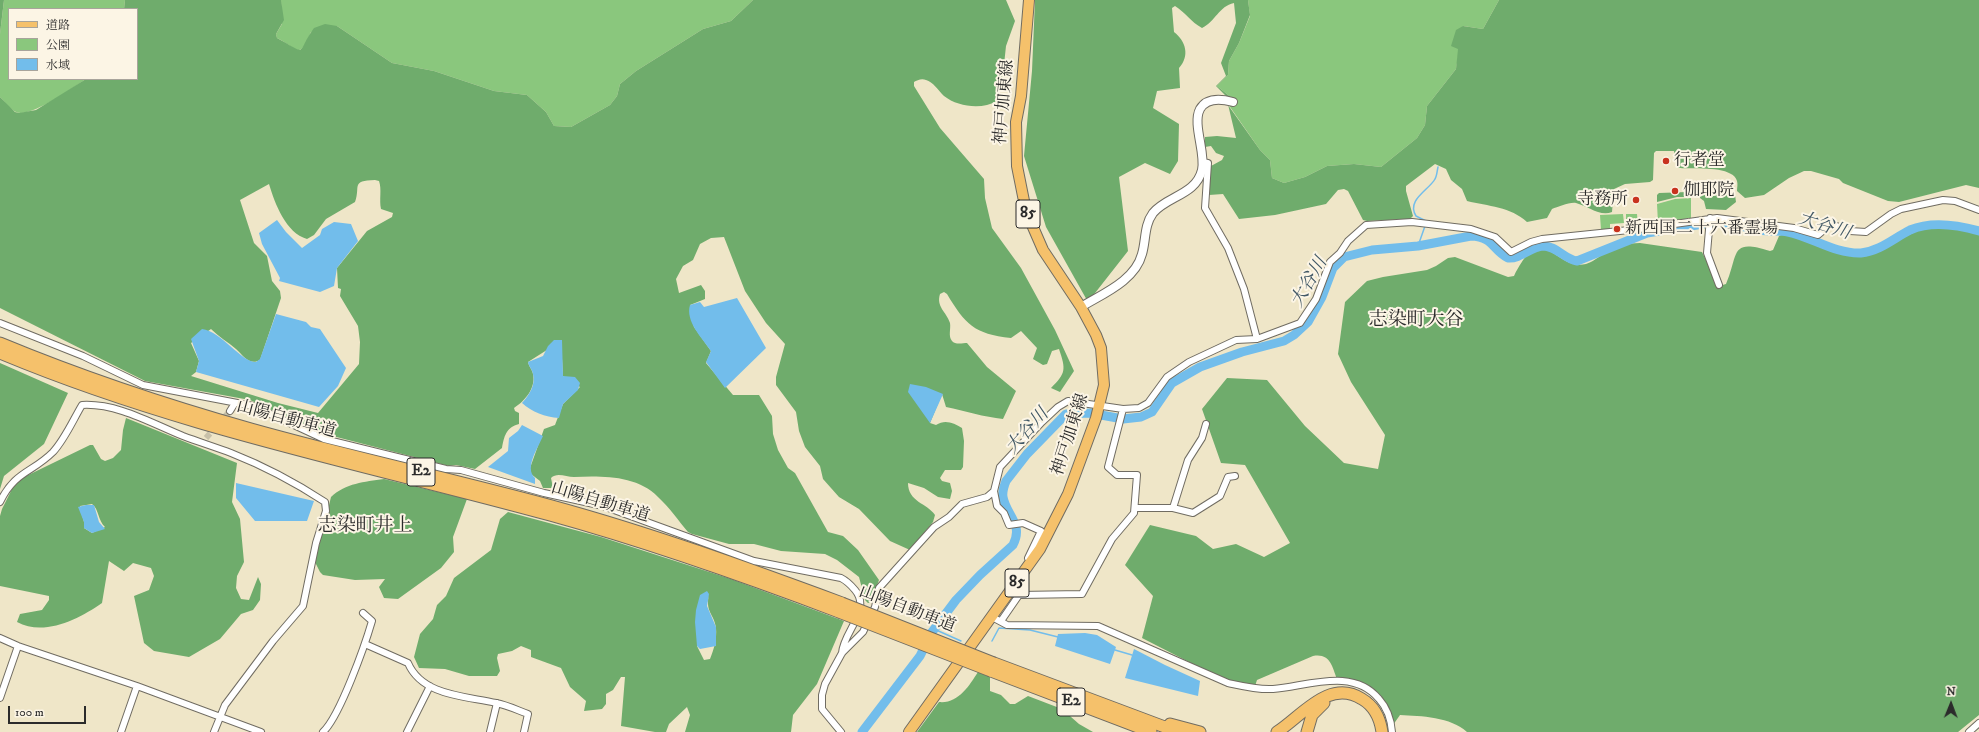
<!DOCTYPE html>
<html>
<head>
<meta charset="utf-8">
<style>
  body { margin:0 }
  #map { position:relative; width:1979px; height:732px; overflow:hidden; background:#efe6c8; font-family:"IM FELL DW Pica","Noto Serif JP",serif }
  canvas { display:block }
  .legend { position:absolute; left:8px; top:8px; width:130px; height:72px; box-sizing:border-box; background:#fcf5e5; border:1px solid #a8a49b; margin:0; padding:5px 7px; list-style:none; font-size:12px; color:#2b2b2b }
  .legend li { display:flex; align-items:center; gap:8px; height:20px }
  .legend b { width:20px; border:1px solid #a8a49b }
  .north { position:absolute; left:1931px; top:684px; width:40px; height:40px; -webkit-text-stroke:3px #fcf5e5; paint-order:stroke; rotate:1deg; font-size:11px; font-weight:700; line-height:16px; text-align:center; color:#2b2b2b }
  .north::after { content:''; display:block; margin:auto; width:14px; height:18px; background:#2b2b2b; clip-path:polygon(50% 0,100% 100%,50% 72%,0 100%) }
  .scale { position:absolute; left:8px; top:706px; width:78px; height:18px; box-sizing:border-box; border:2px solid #2b2b2b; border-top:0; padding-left:5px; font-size:12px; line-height:14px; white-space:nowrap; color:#2b2b2b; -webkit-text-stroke:3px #fcf5e5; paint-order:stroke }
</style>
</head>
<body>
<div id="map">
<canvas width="1979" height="732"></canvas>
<ul class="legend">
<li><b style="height:5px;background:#f5c16b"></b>道路</li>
<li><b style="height:11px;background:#8ac77d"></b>公園</li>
<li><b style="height:11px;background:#72bdeb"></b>水域</li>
</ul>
<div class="north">N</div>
<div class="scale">100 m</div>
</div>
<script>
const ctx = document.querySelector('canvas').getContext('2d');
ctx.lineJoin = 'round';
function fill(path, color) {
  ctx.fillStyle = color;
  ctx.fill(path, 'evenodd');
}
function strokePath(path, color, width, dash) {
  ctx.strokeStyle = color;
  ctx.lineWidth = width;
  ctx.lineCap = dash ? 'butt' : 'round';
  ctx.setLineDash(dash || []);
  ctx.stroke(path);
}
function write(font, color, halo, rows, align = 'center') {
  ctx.font = font + ' "IM FELL DW Pica","Noto Serif JP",serif';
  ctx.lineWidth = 4;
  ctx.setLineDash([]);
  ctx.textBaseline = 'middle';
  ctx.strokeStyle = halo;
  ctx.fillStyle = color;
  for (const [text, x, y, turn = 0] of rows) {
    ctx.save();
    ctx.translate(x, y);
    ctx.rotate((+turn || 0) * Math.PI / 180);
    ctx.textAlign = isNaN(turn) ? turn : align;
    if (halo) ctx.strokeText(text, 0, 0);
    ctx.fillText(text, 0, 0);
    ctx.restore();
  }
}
fill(new Path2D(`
  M 4,0 L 125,0 L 124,9 L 9,9 L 9,79 L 86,79 C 74,87 29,119 16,112 C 10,109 5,102 0,97 L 0,34 Z
  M 281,0 L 753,0 L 731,21 L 703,29 L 636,71 L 620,84 L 617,96 L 610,105 L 571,127 L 554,126 L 546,112 L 527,95 L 494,91 L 434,71 L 392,63 L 337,26 L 311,32 C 299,60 300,50 277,38 L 276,34 L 282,24 Z
  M 1248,0 L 1499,0 L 1483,29 L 1463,26 L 1456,69 L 1427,106 L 1425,125 L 1417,138 L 1381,167 L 1354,164 L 1327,166 L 1305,177 L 1284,183 L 1272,178 L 1270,160 L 1260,150 L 1228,104 L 1233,99 L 1217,86 L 1228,75 L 1229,61 L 1239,43 L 1250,16 Z
  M 1691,198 L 1691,218 L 1658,223 L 1657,204 L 1675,199 Z
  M 1623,214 L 1624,223 L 1610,224 L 1610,230 L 1601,230 L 1600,215 Z
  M 1626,214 L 1637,214 L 1638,227 L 1629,227 L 1628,223 L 1626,223 Z`), '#8ac77d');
fill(new Path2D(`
  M 0,0 L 4,0 L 0,34 Z
  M 125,0 L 281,0 L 284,20 L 276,34 L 277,38 C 310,56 295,54 314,28 L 325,24 L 337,26 L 392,63 L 434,71 L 494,91 L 527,95 L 546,112 L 554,126 L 571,127 L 610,105 L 617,96 L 620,84 L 636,71 L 703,29 L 731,21 L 753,0 L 1006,0 L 1015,21 L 1006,46 L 1003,74 L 997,101 C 982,110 958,107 944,96 C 938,90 933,82 926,80 C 922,78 917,80 914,82 L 914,86 L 940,128 L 984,179 L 985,198 L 992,228 L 1021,268 L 1055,330 L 1074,371 L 1060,392 L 1051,388 C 1066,373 1066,370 1059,349 L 1052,351 L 1047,364 L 1043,365 L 1033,359 L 1037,348 L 1021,331 L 1011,338 C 974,334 965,324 947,294 L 944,292 L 940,294 C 936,307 946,311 950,323 C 951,329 948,336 952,341 C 955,345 963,343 967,343 L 987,367 L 1016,391 L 1003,419 C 984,417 965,411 946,407 L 942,394 L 930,423 L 936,425 C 945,419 954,423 962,428 L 964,441 L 963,467 L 961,470 L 945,470 L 940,478 L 942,481 L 950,483 L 952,491 L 950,499 L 938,497 L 924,488 L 908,483 C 908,502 927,503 935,515 L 933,522 L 910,550 L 890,541 L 859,509 L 839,497 L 823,479 L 820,466 L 805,447 L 799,431 L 796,412 L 776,385 L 776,377 L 785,344 L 766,323 L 745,291 L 724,237 L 711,238 L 700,244 L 693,260 L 683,266 L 676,279 L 679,293 L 701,285 L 705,291 L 705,299 L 690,305 L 694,327 L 711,351 L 706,363 L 733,395 L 759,395 L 772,416 L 773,434 L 778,450 L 788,468 L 795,473 L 828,532 L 843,536 L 858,550 L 879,580 L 871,602 L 868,603 L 865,600 L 859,577 L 837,560 L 825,554 L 781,551 L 754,544 L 729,544 L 692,534 L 688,532 C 678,520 669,507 658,497 C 637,475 601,476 574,477 C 566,477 557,472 551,478 L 553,488 L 543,488 L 540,481 L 531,474 L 530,468 L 544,429 L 555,425 L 563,404 L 580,387 L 563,376 L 561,341 L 528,362 C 529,367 532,369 533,374 C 536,388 525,401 514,408 L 515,411 L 519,413 L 519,424 C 506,427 504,437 502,448 L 475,469 L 456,465 L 449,466 L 321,433 L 250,400 L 145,381 L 0,308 L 0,97 L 15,112 L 19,113 L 36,110 L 86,79 L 137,79 L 137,9 L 124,9 ZM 375,180 L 379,181 C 382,189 379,200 381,209 L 393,213 L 392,217 L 367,231 L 337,268 L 338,288 L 341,289 L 340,296 L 358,326 L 360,342 L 359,364 L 318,413 L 278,403 L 191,376 L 196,372 L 199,361 L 191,343 L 211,329 C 219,337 228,342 236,349 C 243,355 249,366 260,360 L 281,298 L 280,291 L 272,281 L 267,256 L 254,243 L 240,200 L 269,184 C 275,204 286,233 307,239 L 314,235 L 326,219 L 355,202 C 361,186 350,181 375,180 Z
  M 1035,0 L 1248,0 L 1250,15 L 1239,43 L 1229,61 L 1228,75 L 1217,86 L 1233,99 L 1228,105 L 1260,150 L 1270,160 L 1272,178 L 1284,183 L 1305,177 L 1327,166 L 1354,164 L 1381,167 L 1417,138 L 1425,125 L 1427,106 L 1456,69 L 1458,49 L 1451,46 L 1456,30 L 1463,26 L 1483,29 L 1499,0 L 1979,0 L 1979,188 L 1966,185 L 1899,202 L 1888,201 L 1843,183 L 1839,179 L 1811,171 L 1804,171 L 1789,178 L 1764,195 L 1745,198 L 1737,191 C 1737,188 1738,184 1737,181 C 1733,165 1691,169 1678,168 L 1676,166 L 1674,151 L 1656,151 L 1654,153 L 1653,180 L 1650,182 L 1625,184 L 1614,189 L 1612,212 C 1600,217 1588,206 1576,203 C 1569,202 1558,207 1552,209 L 1547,218 L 1527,222 C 1511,207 1488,206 1467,201 L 1462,189 L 1451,180 L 1446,169 L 1435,164 L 1406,186 L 1406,191 L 1413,216 L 1410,219 L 1367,221 L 1363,220 L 1348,191 L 1344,189 L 1338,190 L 1326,204 L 1275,215 L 1239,219 L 1223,194 L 1209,195 L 1211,166 L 1222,160 L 1224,156 L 1216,153 L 1211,146 L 1205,147 L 1205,137 L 1217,136 L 1236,138 L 1226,96 L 1216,86 L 1226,76 L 1221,63 L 1236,23 L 1234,3 C 1219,6 1215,22 1202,28 C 1191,22 1185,12 1175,6 L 1172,8 L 1174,32 C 1186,41 1190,56 1179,68 L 1180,88 L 1157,91 L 1153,108 L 1179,124 L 1178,161 L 1170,174 L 1145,163 L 1119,177 L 1128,251 L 1088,302 L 1046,227 L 1024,156 L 1032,71 Z
  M 1688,192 L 1691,194 L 1690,197 L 1677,197 L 1657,202 L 1657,195 L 1659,193 Z
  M 1703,193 L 1735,195 L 1736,202 L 1726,210 L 1706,209 L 1704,201 L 1700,198 L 1700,194 Z
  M 1928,228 L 1959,229 L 1979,234 L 1979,715 L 1958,732 L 1467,732 C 1451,717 1421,716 1400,715 L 1393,725 C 1380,688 1374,687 1337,679 C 1332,666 1330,653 1313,656 L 1257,680 L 1255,686 L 1228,682 L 1142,638 L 1153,596 L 1125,565 L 1150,525 L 1196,536 L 1213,549 L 1236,544 L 1264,557 L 1290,543 L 1245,465 L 1221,463 L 1202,409 L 1227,378 L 1267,380 L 1305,426 L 1344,463 L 1378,469 L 1385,435 L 1351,382 L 1338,354 L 1345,302 L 1367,281 L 1383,277 L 1427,270 L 1436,266 L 1448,258 L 1455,257 L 1508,277 L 1514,276 C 1543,217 1555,272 1586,264 C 1593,262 1598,257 1605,253 C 1615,246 1628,243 1640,243 L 1702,252 L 1719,286 L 1726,284 C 1739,254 1729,238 1770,251 L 1773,250 L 1779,236 L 1783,234 C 1814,239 1843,263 1875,252 C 1894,246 1908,232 1928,228 Z
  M 0,363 L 68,393 L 44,444 L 4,476 L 0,489 Z
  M 126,418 L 237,463 L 232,502 L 240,519 L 244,562 L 237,576 L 236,588 L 241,599 L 249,600 L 258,577 L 261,584 L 260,600 L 253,610 L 241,614 L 220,639 L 189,657 L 154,651 L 144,643 L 134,596 L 149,590 L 154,576 L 151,568 L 133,563 L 124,571 L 109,561 L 102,603 C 79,619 44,637 17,622 L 20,614 L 42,610 L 49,600 L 49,596 L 0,586 L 0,516 L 2,509 L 16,481 L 90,445 L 93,445 L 101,459 L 105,461 L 113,458 L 121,450 L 123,430 ZM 92,504 C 99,509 98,521 105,527 L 92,533 L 84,528 L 84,522 L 80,506 Z
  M 384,479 L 467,499 L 453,537 L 454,552 L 441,568 L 398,599 L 384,598 L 379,587 L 385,579 L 355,580 L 323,575 L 320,572 L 315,562 L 331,497 C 346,483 364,482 384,479 Z
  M 508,512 L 601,537 L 731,579 L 844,621 L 817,684 L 793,715 L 791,732 L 685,732 L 690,715 L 687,707 L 669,724 L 666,732 L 655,732 L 621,726 L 625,677 L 621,677 L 613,690 L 606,694 L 606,704 L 602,709 L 584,711 L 586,701 L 570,687 L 561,668 L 531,657 L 531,650 L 521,646 L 512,651 L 498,654 L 497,658 L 500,671 L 497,676 L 469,676 L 445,669 L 419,668 L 414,657 L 420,634 L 433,619 L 437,605 L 446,596 L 454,578 L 491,550 L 500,519 ZM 709,594 C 705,613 714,613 716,628 C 717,639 714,649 710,659 L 704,660 L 697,646 Z
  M 978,672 L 990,677 L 990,691 L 1001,695 L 1010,704 L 1015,704 L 1028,696 L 1062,709 L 1079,724 L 1093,732 L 917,732 L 939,702 C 958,704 969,686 978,672 Z`), '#6fac6c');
fill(new Path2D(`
  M 277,220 L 286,232 L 302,248 L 320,235 L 322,229 L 334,222 L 351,224 L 358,241 L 337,268 L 334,286 L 320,292 L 279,281 L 280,278 L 262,244 L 259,233 Z
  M 737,298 L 766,348 L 725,388 L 706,362 L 711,351 C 702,338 685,321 690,305 L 700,302 L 704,307 Z
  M 276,314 L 306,322 L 311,327 L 320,329 L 346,368 L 338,386 L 319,407 L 196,372 L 199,361 L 191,339 L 202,329 C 221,331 241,362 256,362 L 260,359 Z
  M 554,340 L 562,340 L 563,376 L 575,377 L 580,383 L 578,390 L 563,404 L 559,418 C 545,417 532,412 522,403 C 529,395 536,385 533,374 C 532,369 529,367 528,362 L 543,356 L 548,346 Z
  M 910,384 L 926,387 L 943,394 L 930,423 L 908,392 Z
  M 522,425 L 543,436 C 538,448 524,468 535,478 L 535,484 L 488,467 L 508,451 L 509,438 L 518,431 Z
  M 236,483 L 314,501 L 307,521 L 255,521 L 236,498 Z
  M 86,505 L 94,505 L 99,522 L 105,529 L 92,533 L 84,528 L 84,522 L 78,507 Z
  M 707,591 L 709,594 L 707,606 L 716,627 L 716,646 L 700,649 L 697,646 L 695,622 L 696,610 L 700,595 Z
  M 1085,633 L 1097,635 L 1116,647 L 1110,664 L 1055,646 L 1058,634 Z
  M 1134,649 L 1165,665 L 1200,681 L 1198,696 L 1125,678 Z`), '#72bdeb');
strokePath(new Path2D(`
  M 1426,221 L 1416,216 C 1406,200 1429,190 1435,179 C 1437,176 1437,171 1438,167
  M 1418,246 L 1425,226
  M 934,629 L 961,641
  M 992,641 L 999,628 L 1030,630 L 1058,637
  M 1115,650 L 1132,655`), '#72bdeb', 1.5);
strokePath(new Path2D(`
  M 862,732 L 920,656 L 932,632 L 956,600 L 980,575 L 1013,545 C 1024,524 1006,515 1003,497 C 1002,491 1004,486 1006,481 L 1027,454 L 1066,414 L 1090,413 L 1123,419 L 1141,417 L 1152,412 L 1172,383 L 1200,367 L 1242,352 L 1284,341 L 1294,335 L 1308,322 L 1322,297 L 1333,268 L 1344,257 L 1372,250 L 1418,246 L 1471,236 C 1494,237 1492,250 1508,258 C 1521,259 1530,247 1543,246 C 1557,246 1564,259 1577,261 L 1647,233 L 1716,222 C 1731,223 1746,228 1761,230 C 1770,232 1779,230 1788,232 C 1812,237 1835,254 1861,253 C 1880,251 1894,238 1910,230 C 1931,221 1958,225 1979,231`), '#72bdeb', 9);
strokePath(new Path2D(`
  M 206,438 L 230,411`), '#c8c1a9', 6, [6, 3]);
const minor = new Path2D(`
  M 1202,162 L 1208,163 L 1205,208 L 1228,248 L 1244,289 L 1257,339
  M 1710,218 L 1707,253 L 1719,285
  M 0,323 L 83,356 L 143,385 L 253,406 L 324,439 L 446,469 L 461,470 L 544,493 L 603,506 L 754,561 L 841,578 C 847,581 850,584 855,590 C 872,610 843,632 842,653
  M 230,411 L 235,403
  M 994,491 L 997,506 L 1004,513 L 1009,525 L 1023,523 L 1041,531 L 1028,558 L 1032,561
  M 0,502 C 15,471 32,473 53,452 C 65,439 73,420 82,405 C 117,403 151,423 183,436 C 199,442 215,447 231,453 C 264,466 296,483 325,502 L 326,511 L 316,543 L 303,606 L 273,641 L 225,705 L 214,732
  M 1136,508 L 1173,508 L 1193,513 L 1220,496 L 1228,477 L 1235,476
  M 1173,508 L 1188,460 L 1202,438 L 1206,424
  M 992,617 L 1007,625 L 1098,626 L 1228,683 C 1242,686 1258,690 1273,689 C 1308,686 1353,667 1379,699 C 1388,709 1391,719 1392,732
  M 1001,621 L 1019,595 L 1082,594 L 1112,539 L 1134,513 L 1137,475 L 1117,475 L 1108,467 L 1123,409
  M 0,638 L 18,646 L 137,686 L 261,732
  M 365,644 L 408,663 C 422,696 466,696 496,703 C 507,705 517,710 528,714 L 524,732
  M 0,698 L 18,646
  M 121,732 L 137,686
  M 323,732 C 340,716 365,645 372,621 L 363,613
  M 407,732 L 430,686
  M 490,732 L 497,703
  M 841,732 L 822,709 L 822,695 L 825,684 L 842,653 L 863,632 L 875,607 L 879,588 L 934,527 L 949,517 L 962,504 L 987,497 L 994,491 L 1000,467 L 1042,422 L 1058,407 L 1068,401 L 1123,409 L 1139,408 L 1148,403 L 1167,377 L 1189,362 L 1236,340 L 1257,339 L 1300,323 L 1316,299 L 1330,262 L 1340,253 L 1348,241 L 1366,225 L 1412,222 L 1471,229 L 1495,237 L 1511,252 L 1531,242 L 1542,239 L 1639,229 L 1717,218 L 1794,228 L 1818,235 L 1831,224 L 1850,231 L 1866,232 L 1891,214 L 1901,209 L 1943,200 L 1955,201 L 1979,210
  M 1969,732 L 1979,723`);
const tertiary = new Path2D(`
  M 1081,307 C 1102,294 1135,281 1142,254 C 1146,241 1144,225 1153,213 C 1167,196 1196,195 1202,170 C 1206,153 1192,124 1200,109 C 1207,97 1222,99 1233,102`);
const primary = new Path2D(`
  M 909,732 L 1040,549 L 1068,494 L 1096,418 L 1104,385 L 1101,348 L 1096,335 L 1081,307 L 1043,250 L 1026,211 L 1017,166 L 1016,122 L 1021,96 L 1029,0`);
const motorway = new Path2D(`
  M 0,343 C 82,377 166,405 251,429 C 351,457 452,479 552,506 C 651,533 747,568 842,603
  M 0,353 C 179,428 364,464 550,515 C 648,542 744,576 839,612
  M 994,663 L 1178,732
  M 991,671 L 1151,732
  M 1170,724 L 1200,732
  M 1277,732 C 1302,716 1329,678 1362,699 C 1374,706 1380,718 1382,732
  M 1307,732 L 1312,715 L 1324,703`);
strokePath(minor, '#706c62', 8);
strokePath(tertiary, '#706c62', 10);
strokePath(primary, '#706c62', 12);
strokePath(motorway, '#706c62', 13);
strokePath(minor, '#fff', 6);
strokePath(tertiary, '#fff', 8);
strokePath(primary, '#f5c16b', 10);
strokePath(motorway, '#f5c16b', 11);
const motorwayBridge = new Path2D(`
  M 842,603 L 994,663
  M 839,612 L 991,671`);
strokePath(motorwayBridge, '#706c62', 13, []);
strokePath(motorwayBridge, '#f5c16b', 11);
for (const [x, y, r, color] of [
  [1666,161,4,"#c8321e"],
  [1675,191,4,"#c8321e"],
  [1636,200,4,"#c8321e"],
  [1617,229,4,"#c8321e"]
]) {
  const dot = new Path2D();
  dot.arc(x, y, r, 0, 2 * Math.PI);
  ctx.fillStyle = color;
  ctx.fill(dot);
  strokePath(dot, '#fcf5e5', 1.5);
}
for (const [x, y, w] of [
  [1028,214,24],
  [421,472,28],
  [1017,583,24],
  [1071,702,28]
]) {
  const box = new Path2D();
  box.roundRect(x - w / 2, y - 14, w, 28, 3);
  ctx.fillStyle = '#fcf5e5';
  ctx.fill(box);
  strokePath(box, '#2b2b2b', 1);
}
write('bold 16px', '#2b2b2b', null, [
  ["85",1028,214],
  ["E2",421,472],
  ["85",1017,583],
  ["E2",1071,702]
]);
write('17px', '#2b2b2b', '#fcf5e5', [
  ["神戸加東線",1005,102,-85],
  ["山陽自動車道",286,420,15],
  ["神戸加東線",1071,435,-72],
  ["山陽自動車道",600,503,17],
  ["山陽自動車道",907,610,21]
]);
write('17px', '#2b2b2b', '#fcf5e5', [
  ["行者堂",1674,161],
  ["伽耶院",1683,191],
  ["寺務所",1628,200,"right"],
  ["新西国二十六番霊場",1625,229]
], 'left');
write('italic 18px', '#405765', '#fcf5e5', [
  ["大谷川",1824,227,17],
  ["大谷川",1310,283,-60],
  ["大谷川",1028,432,-48]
]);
write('19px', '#2b2b2b', '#fcf5e5', [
  ["志染町大谷",1416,321],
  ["志染町井上",365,527]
]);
</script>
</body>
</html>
